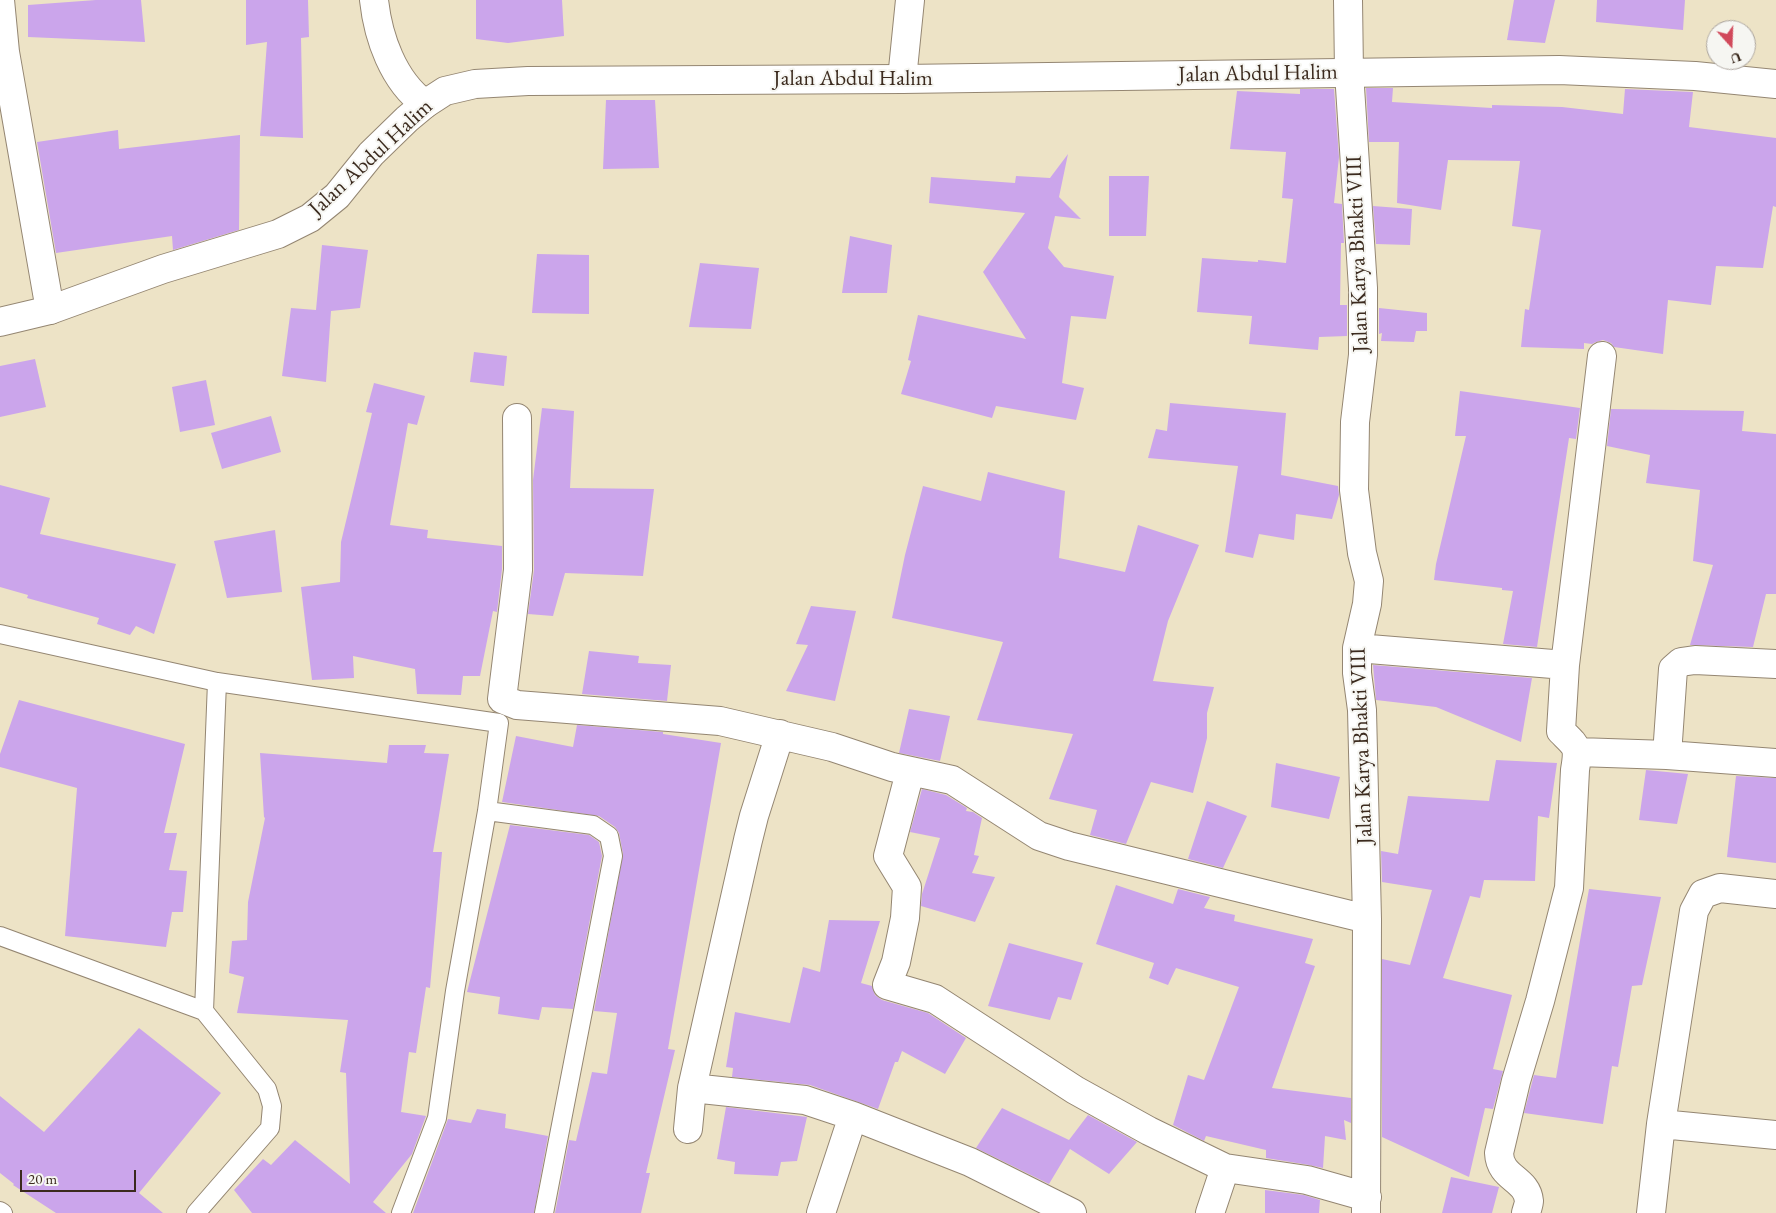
<!DOCTYPE html>
<html>
<head>
<meta charset="utf-8">
<style>
  body { margin:0 }
  #map { position:relative; width:1776px; height:1213px; overflow:hidden; background:#ede3c6; font-family:"EB Garamond",serif }
  canvas { display:block }
  .north { position:absolute; left:1706px; top:20px; width:50px; height:50px; box-sizing:border-box; background:#f6f6f2; border:1px solid #aba49d; border-radius:50%; rotate:160deg; font-size:14px; font-weight:700; line-height:20px; text-align:center; color:#3b2a1e }
  .north::after { content:''; display:block; margin:auto; width:18px; height:22px; background:#d1495b; clip-path:polygon(50% 0,100% 100%,50% 72%,0 100%) }
  .scale { position:absolute; left:20px; top:1170px; width:116px; height:22px; box-sizing:border-box; border:2px solid #3b2a1e; border-top:0; padding-left:6px; font-size:15px; line-height:18px; white-space:nowrap; color:#3b2a1e; -webkit-text-stroke:4px #f6f6f2; paint-order:stroke }
</style>
</head>
<body>
<div id="map">
<canvas width="1776" height="1213"></canvas>
<div class="north">U</div>
<div class="scale">20 m</div>
</div>
<script>
const ctx = document.querySelector('canvas').getContext('2d');
ctx.lineJoin = 'round';
function fill(path, color) {
  ctx.fillStyle = color;
  ctx.fill(path, 'evenodd');
}
function strokePath(path, color, width, dash) {
  ctx.strokeStyle = color;
  ctx.lineWidth = width;
  ctx.lineCap = dash ? 'butt' : 'round';
  ctx.setLineDash(dash || []);
  ctx.stroke(path);
}
function write(font, color, halo, rows, align = 'center') {
  ctx.font = font + ' "EB Garamond",serif';
  ctx.lineWidth = 4;
  ctx.setLineDash([]);
  ctx.textBaseline = 'middle';
  ctx.strokeStyle = halo;
  ctx.fillStyle = color;
  for (const [text, x, y, turn = 0] of rows) {
    ctx.save();
    ctx.translate(x, y);
    ctx.rotate((+turn || 0) * Math.PI / 180);
    ctx.textAlign = isNaN(turn) ? turn : align;
    if (halo) ctx.strokeText(text, 0, 0);
    ctx.fillText(text, 0, 0);
    ctx.restore();
  }
}
fill(new Path2D(`
  M 96,0 L 141,0 L 145,42 L 28,37 L 28,5 Z
  M 246,0 L 308,0 L 309,37 L 301,38 L 303,138 L 260,136 L 267,42 L 246,45 Z
  M 476,0 L 562,0 L 564,36 L 508,43 L 476,39 Z
  M 1514,0 L 1555,0 L 1545,43 L 1507,40 Z
  M 1597,0 L 1685,0 L 1683,30 L 1596,22 Z
  M 1366,88 L 1393,88 L 1392,102 L 1492,108 L 1492,105 L 1562,107 L 1623,114 L 1625,89 L 1693,92 L 1689,127 L 1776,138 L 1776,207 L 1773,206 L 1763,268 L 1716,266 L 1711,305 L 1668,300 L 1663,354 L 1614,347 L 1611,343 L 1603,340 L 1596,342 L 1592,344 L 1584,343 L 1584,349 L 1521,347 L 1525,309 L 1529,310 L 1541,230 L 1512,226 L 1520,161 L 1448,160 L 1441,210 L 1397,203 L 1399,142 L 1369,142 Z
  M 1300,89 L 1334,89 L 1339,157 L 1334,203 L 1342,204 L 1344,243 L 1341,243 L 1340,305 L 1347,305 L 1347,336 L 1319,337 L 1318,350 L 1249,344 L 1252,316 L 1197,312 L 1202,258 L 1258,262 L 1258,260 L 1286,263 L 1293,199 L 1282,198 L 1286,152 L 1230,149 L 1237,91 L 1300,94 Z
  M 606,100 L 655,100 L 659,168 L 603,169 Z
  M 118,130 L 119,149 L 240,135 L 239,230 L 173,250 L 172,236 L 56,253 L 37,142 Z
  M 1068,154 L 1059,197 L 1081,219 L 1055,216 L 1048,248 L 1064,267 L 1114,276 L 1106,319 L 1071,316 L 1062,383 L 1084,388 L 1076,420 L 996,406 L 992,418 L 901,394 L 911,361 L 908,360 L 918,315 L 1026,339 L 983,272 L 1025,213 L 929,203 L 931,177 L 1015,183 L 1016,176 L 1050,178 Z
  M 1109,176 L 1149,176 L 1146,236 L 1109,236 Z
  M 1373,206 L 1412,209 L 1410,245 L 1376,244 Z
  M 850,236 L 892,245 L 887,293 L 842,293 Z
  M 322,245 L 368,250 L 360,308 L 331,311 L 326,382 L 282,376 L 291,308 L 316,310 Z
  M 537,254 L 589,255 L 589,314 L 532,313 Z
  M 700,263 L 759,268 L 751,329 L 689,327 Z
  M 1379,308 L 1427,313 L 1427,331 L 1416,331 L 1414,342 L 1381,341 L 1382,333 L 1379,334 Z
  M 474,352 L 507,356 L 504,386 L 470,382 Z
  M 35,359 L 46,407 L 0,417 L 0,366 Z
  M 206,380 L 215,425 L 180,432 L 172,387 Z
  M 374,383 L 425,396 L 417,425 L 408,423 L 390,525 L 428,530 L 427,538 L 502,546 L 502,569 L 497,612 L 493,611 L 480,676 L 463,676 L 461,695 L 417,694 L 415,669 L 353,656 L 354,678 L 312,680 L 301,587 L 340,582 L 341,542 L 372,413 L 366,412 Z
  M 1460,391 L 1580,408 L 1576,439 L 1569,438 L 1537,647 L 1503,644 L 1513,591 L 1502,590 L 1502,588 L 1434,580 L 1436,564 L 1466,436 L 1455,436 Z
  M 1170,403 L 1286,413 L 1281,475 L 1338,486 L 1339,495 L 1332,519 L 1296,514 L 1294,540 L 1259,534 L 1253,558 L 1225,552 L 1238,466 L 1148,458 L 1156,429 L 1167,431 Z
  M 542,408 L 574,411 L 570,488 L 654,489 L 643,576 L 565,573 L 553,616 L 528,614 L 534,570 L 533,480 Z
  M 1611,409 L 1744,411 L 1742,431 L 1776,434 L 1776,594 L 1766,594 L 1753,647 L 1690,645 L 1713,565 L 1693,561 L 1700,490 L 1646,483 L 1650,455 L 1607,446 Z
  M 271,416 L 281,452 L 222,469 L 211,433 Z
  M 988,472 L 1065,491 L 1059,558 L 1125,572 L 1138,525 L 1199,545 L 1168,621 L 1153,681 L 1214,687 L 1207,713 L 1207,738 L 1193,793 L 1151,782 L 1126,844 L 1090,835 L 1097,810 L 1049,799 L 1073,734 L 977,720 L 1003,642 L 892,618 L 905,555 L 923,486 L 981,501 Z
  M 0,485 L 50,498 L 40,534 L 176,564 L 154,634 L 136,626 L 130,635 L 97,624 L 99,618 L 27,598 L 28,595 L 0,587 Z
  M 275,530 L 282,592 L 227,598 L 214,541 Z
  M 811,606 L 856,611 L 835,701 L 786,691 L 808,645 L 796,644 Z
  M 589,651 L 639,656 L 638,663 L 671,665 L 667,701 L 582,694 Z
  M 1373,665 L 1532,678 L 1521,742 L 1436,707 L 1376,700 Z
  M 19,700 L 185,744 L 164,833 L 177,833 L 169,870 L 187,871 L 183,912 L 172,912 L 166,947 L 65,936 L 77,788 L 0,767 L 0,754 Z
  M 909,709 L 950,716 L 940,761 L 899,753 Z
  M 577,725 L 663,732 L 663,734 L 721,743 L 668,1049 L 675,1050 L 646,1173 L 650,1173 L 641,1213 L 555,1213 L 569,1140 L 576,1141 L 592,1072 L 607,1074 L 617,1013 L 594,1011 L 623,854 L 619,833 L 615,827 L 599,816 L 502,802 L 516,736 L 573,747 Z
  M 389,745 L 426,745 L 424,753 L 449,754 L 433,852 L 442,852 L 430,988 L 426,987 L 416,1053 L 409,1052 L 401,1112 L 426,1116 L 412,1154 L 373,1202 L 386,1213 L 252,1213 L 234,1190 L 263,1159 L 271,1165 L 295,1140 L 350,1184 L 346,1073 L 340,1072 L 348,1020 L 237,1013 L 244,977 L 229,973 L 232,941 L 247,940 L 248,902 L 265,818 L 264,817 L 260,753 L 387,763 Z
  M 1496,760 L 1557,763 L 1549,818 L 1538,816 L 1535,881 L 1484,880 L 1480,898 L 1470,896 L 1443,978 L 1512,995 L 1493,1069 L 1503,1071 L 1493,1109 L 1485,1108 L 1469,1177 L 1382,1137 L 1382,959 L 1410,965 L 1432,890 L 1382,882 L 1381,851 L 1398,854 L 1408,796 L 1489,801 Z
  M 1276,763 L 1340,777 L 1329,819 L 1271,807 Z
  M 1646,770 L 1688,774 L 1677,824 L 1639,820 Z
  M 1736,776 L 1776,778 L 1776,863 L 1727,857 Z
  M 922,789 L 946,795 L 967,808 L 966,811 L 973,812 L 982,818 L 974,855 L 979,856 L 972,873 L 995,877 L 975,922 L 921,906 L 922,894 L 940,838 L 910,832 Z
  M 1207,801 L 1247,816 L 1223,868 L 1188,859 Z
  M 510,825 L 589,835 L 599,842 L 602,856 L 573,1009 L 542,1007 L 539,1020 L 498,1014 L 500,997 L 467,992 Z
  M 1116,885 L 1173,904 L 1178,889 L 1210,897 L 1204,908 L 1235,915 L 1234,921 L 1313,939 L 1305,963 L 1315,966 L 1272,1088 L 1351,1098 L 1351,1123 L 1344,1120 L 1346,1140 L 1325,1136 L 1323,1168 L 1309,1165 L 1266,1158 L 1266,1150 L 1206,1136 L 1204,1141 L 1173,1125 L 1188,1075 L 1204,1080 L 1239,987 L 1176,968 L 1168,985 L 1149,978 L 1154,963 L 1096,944 Z
  M 1589,889 L 1661,897 L 1642,985 L 1632,986 L 1618,1067 L 1612,1066 L 1603,1124 L 1524,1113 L 1534,1075 L 1556,1078 Z
  M 829,920 L 880,921 L 861,983 L 872,986 L 875,995 L 882,1000 L 928,1013 L 966,1038 L 945,1074 L 902,1051 L 898,1062 L 895,1062 L 878,1109 L 810,1085 L 732,1077 L 733,1068 L 726,1067 L 735,1012 L 790,1023 L 803,967 L 820,972 Z
  M 1009,943 L 1083,963 L 1071,1000 L 1058,997 L 1050,1020 L 988,1006 Z
  M 139,1028 L 221,1093 L 139,1193 L 163,1213 L 56,1213 L 13,1185 L 14,1184 L 0,1173 L 0,1096 L 44,1132 Z
  M 726,1107 L 807,1117 L 797,1161 L 781,1162 L 778,1176 L 734,1174 L 735,1162 L 717,1159 Z
  M 1002,1108 L 1069,1140 L 1088,1115 L 1137,1142 L 1109,1174 L 1070,1149 L 1049,1184 L 976,1148 Z
  M 477,1109 L 506,1114 L 505,1128 L 548,1136 L 534,1213 L 413,1213 L 448,1119 L 471,1123 Z
  M 1451,1177 L 1499,1187 L 1492,1213 L 1442,1213 Z
  M 1265,1190 L 1304,1195 L 1320,1200 L 1319,1213 L 1265,1213 Z`), '#cba5eb');
const lane = new Path2D(`
  M 0,634 L 217,682 L 499,723 L 487,811 L 455,991 L 437,1118 L 401,1213
  M 487,811 L 593,825 L 609,836 L 613,856 L 544,1213
  M 0,936 L 204,1011
  M 0,1211 L 3,1213
  M 196,1213 L 270,1128 L 272,1106 L 267,1089 L 204,1011 L 217,682`);
const street = new Path2D(`
  M 0,0 L 5,52 L 50,310
  M 374,0 C 378,37 393,81 425,104
  M 1348,0 L 1349,72 L 1363,288 L 1363,355 L 1355,422 L 1354,490 L 1362,553 L 1369,581 L 1367,604 L 1357,648 L 1357,673 L 1362,710 L 1367,919 L 1366,1213
  M 902,79 L 910,0
  M 517,418 L 518,570 L 502,699 L 517,705 L 720,721 L 832,747 L 892,767 L 952,780 L 1039,836 L 1069,846 L 1367,919
  M 1357,648 L 1565,665
  M 1578,752 L 1667,755 L 1776,763
  M 1667,755 L 1673,669 L 1681,662 L 1695,660 L 1776,664
  M 910,772 L 888,856 L 907,887 L 905,918 L 896,962 L 887,985 L 935,999 L 1075,1090 L 1149,1131 L 1225,1168 L 1307,1180 L 1367,1197
  M 692,1088 L 805,1100 L 853,1116 L 970,1162 L 1072,1213
  M 1661,1124 L 1776,1135
  M 688,1129 L 692,1088 L 748,840 L 754,816 L 780,734
  M 821,1213 L 853,1116
  M 1210,1213 L 1225,1168
  M 1526,1213 C 1527,1209 1529,1204 1529,1201 C 1527,1178 1500,1179 1499,1153 L 1516,1081 L 1540,1001 L 1569,888 L 1575,770 C 1579,746 1577,747 1561,731 L 1565,665 L 1602,356
  M 1651,1213 L 1661,1124 L 1694,911 L 1703,894 L 1720,888 L 1776,894`);
const secondary = new Path2D(`
  M 0,322 L 50,310 L 163,269 L 278,234 L 310,218 L 337,196 L 371,154 L 407,119 L 425,104 L 445,91 L 475,84 L 528,81 L 902,79 L 1559,70 L 1695,76 L 1776,84`);
strokePath(lane, '#948672', 20);
strokePath(street, '#948672', 30);
strokePath(secondary, '#948672', 30);
strokePath(lane, '#fff', 18);
strokePath(street, '#fff', 28);
strokePath(secondary, '#fff', 28);
write('22px', '#3b2a1e', '#f6f6f2', [
  ["Jalan Abdul Halim",1258,74,-1],
  ["Jalan Abdul Halim",853,79],
  ["Jalan Abdul Halim",371,158,-43],
  ["Jalan Karya Bhakti VIII",1358,254,-92],
  ["Jalan Karya Bhakti VIII",1362,746,-92]
]);
</script>
</body>
</html>
